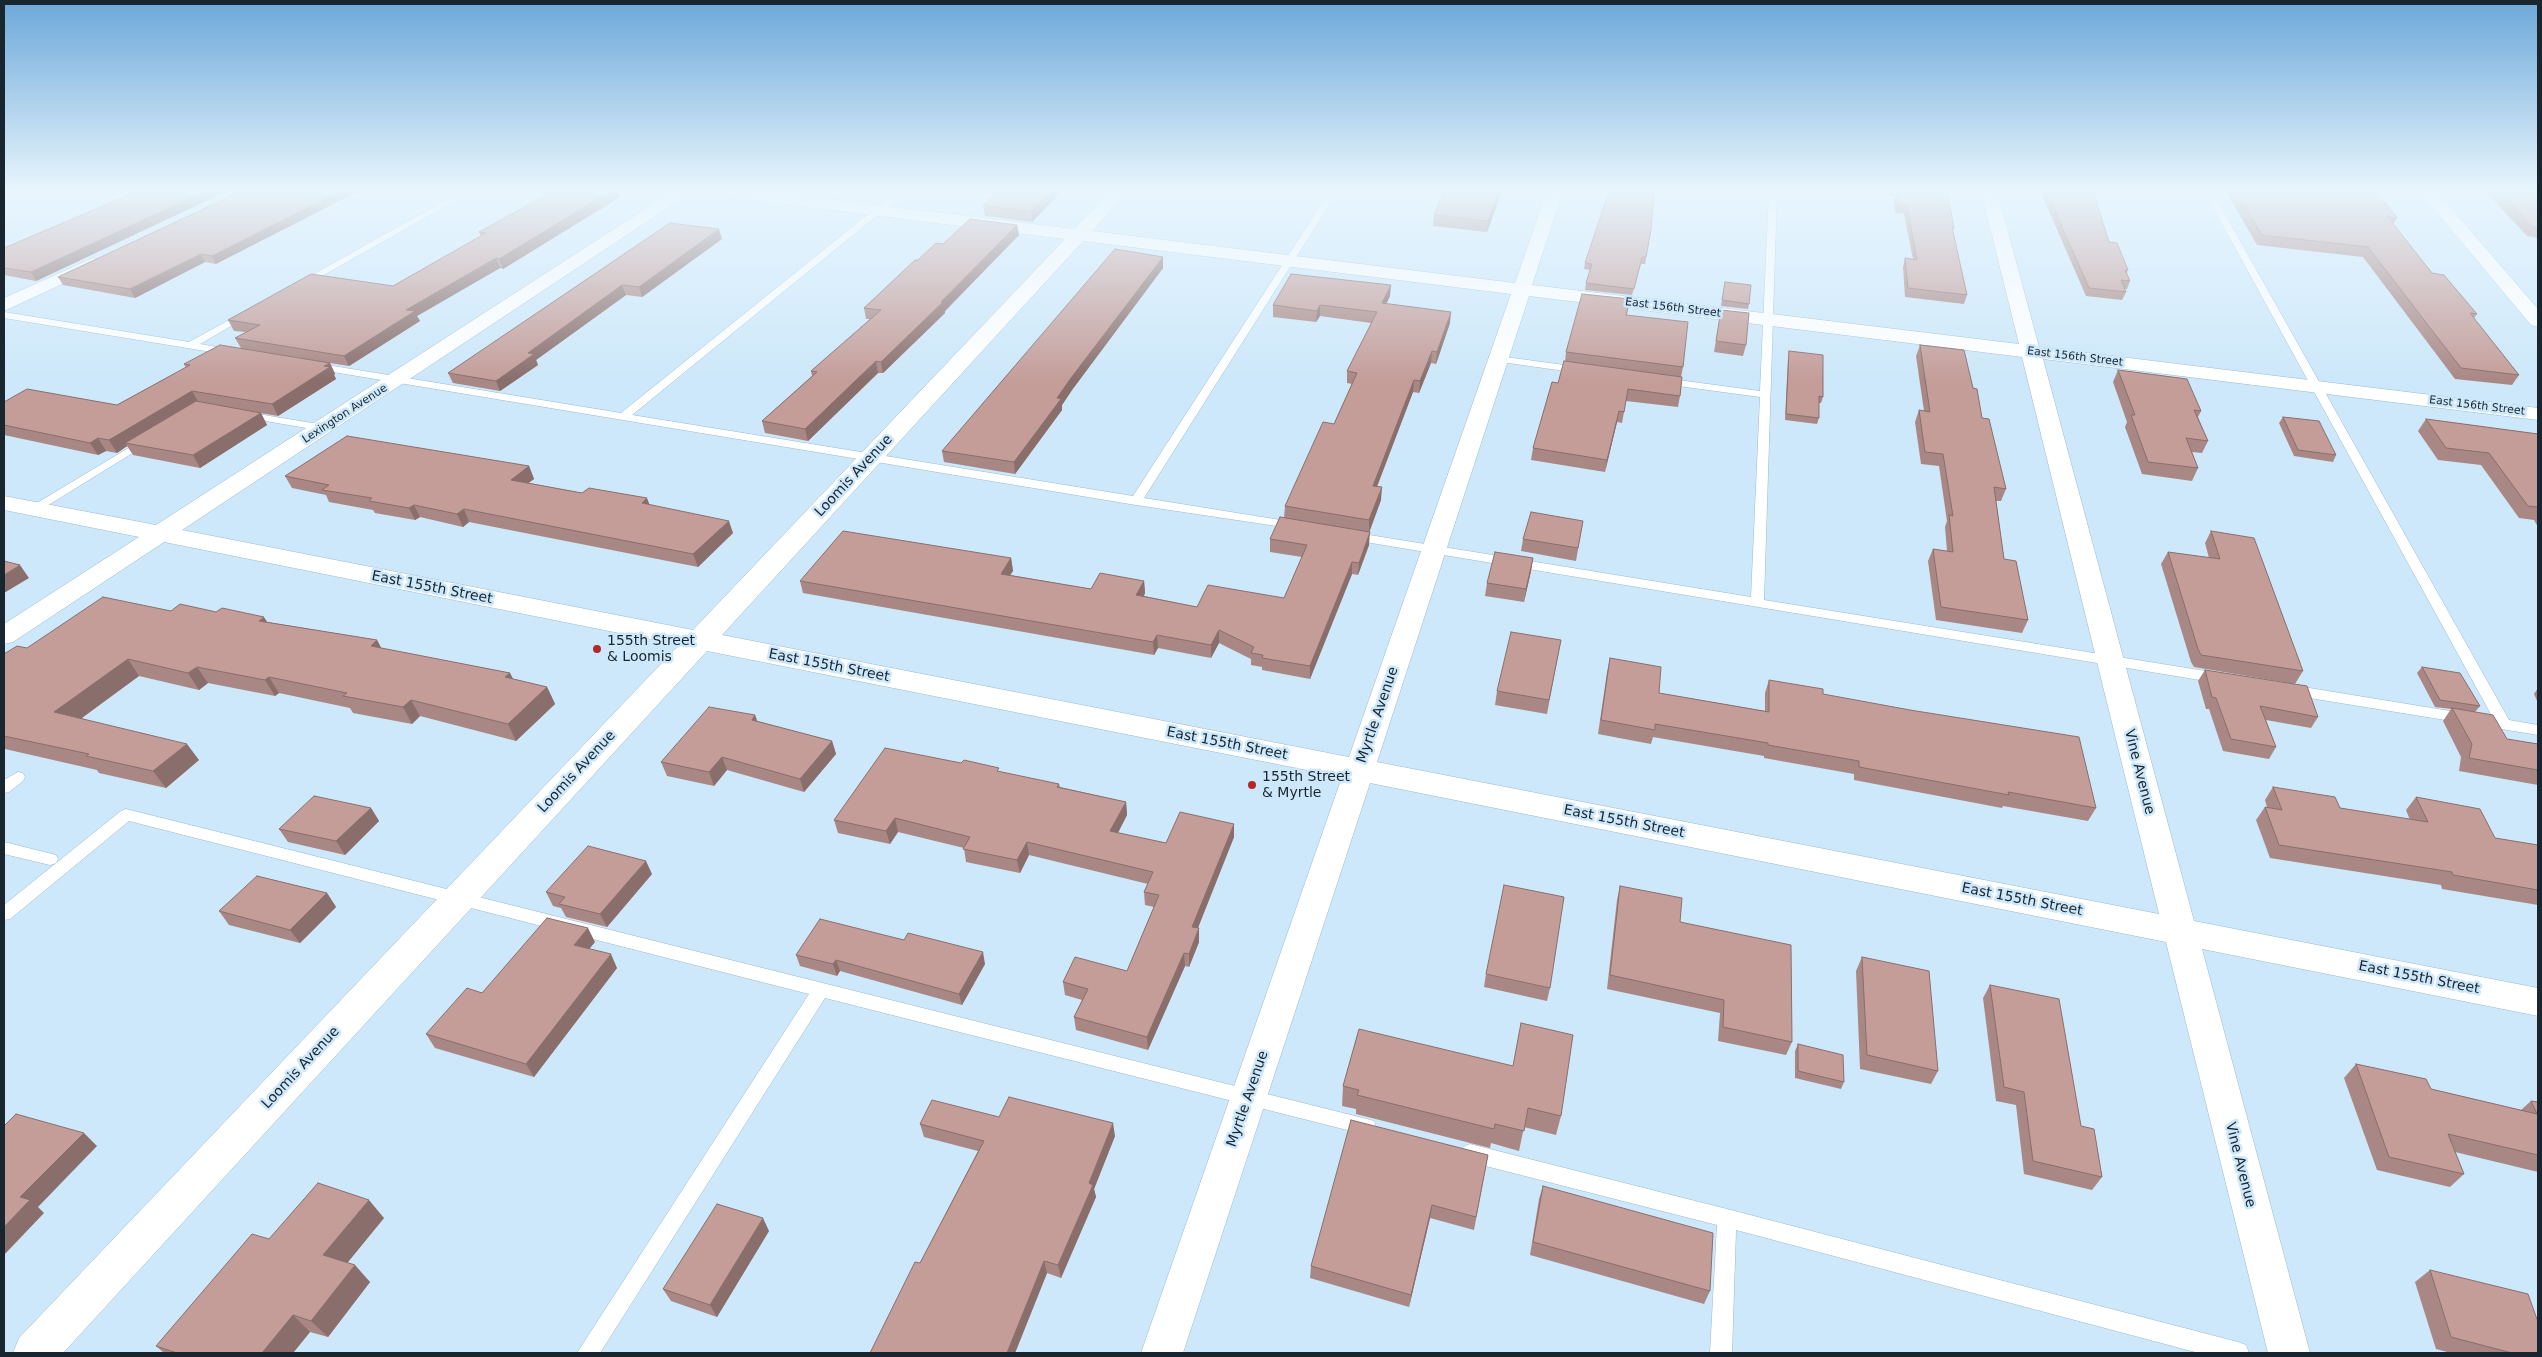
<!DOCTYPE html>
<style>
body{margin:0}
#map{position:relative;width:2542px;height:1357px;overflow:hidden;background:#cde8fa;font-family:"DejaVu Sans",sans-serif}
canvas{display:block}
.frame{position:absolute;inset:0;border:5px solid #1a262f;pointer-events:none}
</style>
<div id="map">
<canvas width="2542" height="1357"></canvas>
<div class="frame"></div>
</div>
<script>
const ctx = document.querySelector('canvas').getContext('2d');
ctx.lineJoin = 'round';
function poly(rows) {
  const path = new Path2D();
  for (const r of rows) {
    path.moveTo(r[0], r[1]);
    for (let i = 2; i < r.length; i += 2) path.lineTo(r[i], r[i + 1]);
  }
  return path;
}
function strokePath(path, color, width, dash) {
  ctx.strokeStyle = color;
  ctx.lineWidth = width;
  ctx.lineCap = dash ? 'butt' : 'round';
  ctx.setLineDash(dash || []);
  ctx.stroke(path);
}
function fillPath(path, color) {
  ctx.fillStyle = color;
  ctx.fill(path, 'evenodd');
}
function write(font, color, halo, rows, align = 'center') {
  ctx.font = font + ' "DejaVu Sans",sans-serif';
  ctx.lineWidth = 5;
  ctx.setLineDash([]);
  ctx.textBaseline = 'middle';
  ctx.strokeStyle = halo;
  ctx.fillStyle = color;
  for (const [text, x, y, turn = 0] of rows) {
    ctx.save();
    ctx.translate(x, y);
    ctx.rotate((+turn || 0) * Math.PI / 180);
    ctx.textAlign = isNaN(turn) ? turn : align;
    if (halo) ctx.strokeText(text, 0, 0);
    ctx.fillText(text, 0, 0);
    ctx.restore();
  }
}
const lane = poly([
 [22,191,34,191,4,204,4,199,22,191],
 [462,191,473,191,304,286,296,284,462,191],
 [897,191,907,191,632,415,1133,496,1330,191,1338,191,1144,498,1293,522,1297,523,1299,526,1297,529,1136,505,315,369,310,366,315,363,621,413,897,191],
 [1769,191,1777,191,1764,600,2218,673,2225,678,2223,681,2218,683,1347,539,1345,536,1347,533,1351,532,1751,597,1760,397,1663,384,1658,381,1663,378,1760,391,1769,191],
 [2204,191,2212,191,2509,720,2538,725,2538,735,2291,695,2284,690,2291,685,2493,718,2204,191],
 [4,312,189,342,242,313,250,315,200,344,234,350,234,354,230,355,4,318,4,312],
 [1498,356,1579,367,1584,370,1579,373,1494,361,1493,359,1498,356],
 [246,412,324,425,329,428,324,431,242,417,242,413,246,412],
 [145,438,151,441,149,443,37,512,33,513,27,509,145,438],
 [18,772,23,773,25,777,23,781,9,792,4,793,4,780,18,772],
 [126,809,1367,1119,1374,1121,1376,1127,1374,1133,1367,1135,825,998,600,1353,577,1353,809,994,129,821,10,919,4,920,4,905,121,811,126,809],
 [4,842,56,855,58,859,56,863,50,865,4,854,4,842],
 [1470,1144,1727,1209,2238,1342,2246,1345,2249,1353,2199,1353,1736,1230,1732,1353,1710,1353,1717,1225,1470,1162,1463,1159,1460,1153,1463,1147,1470,1144]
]);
const street = poly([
 [673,191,693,191,182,530,693,630,1065,239,719,196,711,191,762,191,1074,229,1111,191,1128,191,1092,231,1515,283,1547,191,1563,191,1532,285,2019,344,1981,191,1997,191,2039,347,2538,408,2538,420,2043,359,2194,921,2538,988,2538,1016,2202,949,2310,1353,2268,1353,2166,942,1370,783,1183,1353,1141,1353,1342,777,707,651,63,1353,13,1353,19,1338,679,645,164,542,13,642,4,644,4,624,139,537,4,510,4,496,156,525,673,191],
 [1083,241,1511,294,1349,757,722,635,1083,241],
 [1529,296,2022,357,2159,914,1377,762,1529,296],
 [2419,191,2436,191,2538,309,2538,327,2531,325,2419,191],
 [93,258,99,259,102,263,99,267,4,311,4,298,93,258]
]);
strokePath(lane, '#99b9d0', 1);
strokePath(street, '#99b9d0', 1);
fillPath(lane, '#fff');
fillPath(street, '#fff');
fillPath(poly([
 [135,191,227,191,36,281,4,275,4,248,135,193],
 [242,191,216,264,205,262,135,298,63,285,58,277],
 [999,191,1062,191,1032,222,985,216,983,206],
 [1502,191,1487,232,1433,226,1434,215],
 [1889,191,1947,191,1954,228,1953,232,1967,295,1964,304,1905,297,1903,267,1905,258,1913,259,1904,214,1895,213,1893,196,1889,196],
 [2041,191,2093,191,2109,242,2128,270,2127,273,2130,281,2127,289,2124,289,2126,292,2122,300,2086,296,2041,193],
 [2226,191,2376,191,2397,218,2393,225,2432,273,2477,314,2474,318,2519,375,2512,385,2455,379,2363,257,2257,245],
 [2485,191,2538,191,2538,241,2535,237,2527,236],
 [620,197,503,269,500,268,417,316,420,321,349,366,330,363,335,374,334,375,336,379,278,416,260,413,261,413,267,425,200,468,133,455,127,446,117,453,106,451,98,455,4,435,4,402,117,405,186,368,184,364,241,348,235,338,246,332,234,331,228,320,393,286,481,236,479,232],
 [670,223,722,239,642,297,626,295,536,360,538,365,500,391,453,383,448,373],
 [1017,225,1019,235,945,311,945,313,883,373,878,373,808,441,765,433,762,421,812,376,811,371,870,319,866,319,864,308,918,260,943,244],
 [1651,230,1645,264,1641,264,1632,295,1585,290,1586,283,1590,270,1584,269,1585,263],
 [1163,257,1163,268,1072,390,1062,405,1062,410,1015,474,944,462,942,451],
 [1725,282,1749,304,1748,309,1721,306],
 [1390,296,1386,304,1450,323,1436,364,1431,363,1419,393,1413,392,1377,487,1381,500,1369,532,1369,545,1358,575,1352,574,1310,679,1262,670,1262,667,1251,665,1251,659,1219,643,1211,658,1158,648,1154,655,803,593,800,581,1011,558,1013,571,1010,575,1091,589,1144,581,1145,593,1144,596,1197,607,1284,598,1302,557,1270,552,1270,539,1284,518,1285,506,1334,424,1352,384,1347,383,1347,371,1371,323,1320,316,1316,322,1273,317,1273,305],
 [1630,299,1627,315,1683,367,1681,377,1680,396,1678,407,1626,401,1622,423,1617,422,1605,472,1531,460,1533,448,1558,383,1565,362,1566,352],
 [1721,310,1746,345,1743,356,1714,352],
 [1920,345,1973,388,1982,418,2006,489,2001,501,1996,501,2004,559,2028,620,2022,633,1936,620,1928,561,1933,549,1947,551,1945,527,1947,521,1939,466,1921,464,1915,422,1919,410,1924,411,1916,356],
 [1789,351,1823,397,1821,403,1819,403,1819,418,1817,424,1785,420,1788,357],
 [2118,370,2201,411,2198,417,2208,441,2202,453,2192,452,2198,468,2192,481,2142,474,2125,427,2127,422,2113,382],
 [2283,417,2336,455,2333,462,2294,456,2279,423],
 [2426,419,2538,434,2538,527,2534,520,2519,518,2481,465,2438,460,2418,431],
 [529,466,534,479,528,483,582,493,649,504,733,533,698,567,469,522,463,527,420,517,415,520,375,513,373,510,329,502,326,495,292,488,285,476],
 [1583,521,1576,561,1521,551,1523,539],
 [2211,531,2303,671,2295,684,2194,667,2191,662,2161,564,2168,552,2209,558,2205,543],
 [1533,558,1531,571,1524,602,1485,596,1487,583],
 [171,611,267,622,377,640,381,648,510,673,513,679,547,687,555,704,516,741,420,716,412,724,353,713,350,708,279,693,275,696,208,683,199,690,139,676,81,718,199,760,166,788,99,773,97,770,5,749,4,750,4,654],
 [1561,640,1547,714,1495,705,1497,691],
 [1610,658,1659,693,1765,711,1765,693,1769,680,1823,694,2096,808,2088,821,2003,806,2002,808,1854,780,1854,774,1764,758,1764,756,1653,737,1651,744,1598,734,1607,672],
 [2422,667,2480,706,2475,712,2507,739,2538,744,2538,785,2459,771,2461,757,2443,721,2451,709,2435,707,2417,673],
 [2205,670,2318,717,2311,728,2266,720,2276,747,2269,759,2223,751,2209,709,2206,709,2198,681],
 [2538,688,2538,703,2534,694],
 [755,715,757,721,832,741,836,754,804,792,727,770,714,786,667,776,661,762],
 [1000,772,1059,784,1060,787,1126,802,1127,815,1118,833,1166,843,1234,837,1198,928,1199,928,1199,942,1189,967,1185,966,1148,1050,1076,1030,1074,1017,1082,1000,1065,995,1063,982,1127,971,1154,907,1145,905,1144,892,1148,884,1029,855,1020,873,966,862,964,848,898,832,890,844,838,833,834,820],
 [2273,787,2340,808,2410,820,2406,810,2416,797,2495,838,2538,845,2538,905,2442,889,2441,885,2270,858,2256,820,2265,807,2267,807,2265,800],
 [371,808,379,821,345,855,288,842,279,829],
 [652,874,607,927,566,917,561,908,553,906,546,892],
 [1620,886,1792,1042,1786,1055,1718,1041,1720,1013,1607,989,1617,900],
 [327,893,336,907,300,943,229,925,219,911],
 [595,942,589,949,617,968,534,1077,435,1048,426,1034,482,993],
 [796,955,985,964,962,1005,840,971,837,976,800,966],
 [1862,957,1938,1071,1931,1084,1860,1069,1856,971],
 [1486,974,1550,988,1547,1001,1484,987],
 [1990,985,2081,1126,2102,1177,2092,1190,2024,1174,2016,1105,1996,1101,1983,998],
 [1359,1029,1561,1116,1556,1135,1524,1127,1519,1151,1491,1143,1490,1148,1356,1114,1356,1109,1342,1106,1343,1086],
 [1798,1044,1844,1082,1841,1089,1795,1078,1795,1051],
 [2356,1064,2431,1089,2521,1110,2531,1101,2538,1102,2538,1172,2455,1152,2464,1174,2450,1187,2377,1170,2344,1078],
 [999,1117,1115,1136,1094,1189,1096,1197,1061,1278,1047,1273,1015,1353,870,1353,920,1263,978,1151,924,1137,920,1124],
 [1488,1155,1474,1230,1430,1218,1409,1307,1310,1278,1311,1266],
 [1543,1186,1710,1291,1704,1304,1530,1255,1539,1199],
 [384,1218,347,1263,370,1282,328,1337,310,1332,293,1353,164,1353,156,1346,269,1239],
 [769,1231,717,1317,671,1301,663,1289],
 [2430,1270,2538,1353,2451,1353,2436,1349,2415,1282]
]), '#a98784');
fillPath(poly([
 [206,191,227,191,36,281,31,272],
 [340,191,359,191,216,264,212,256],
 [611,191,618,191,620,197,503,269,499,259],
 [1051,191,1062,191,1032,222,1031,211],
 [1499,191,1502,191,1487,232,1488,221],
 [1017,225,1019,235,945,311,945,313,883,373,881,362],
 [719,229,722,239,642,297,639,287],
 [201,254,205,262,135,298,130,289],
 [1163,257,1163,268,1072,390,1062,405,1062,410,1015,474,1014,462,1071,378],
 [496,258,500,268,417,316,420,321,349,366,344,356,406,310],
 [622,285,626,295,536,360,538,365,500,391,496,381,528,353],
 [1391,285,1390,296,1381,315,1382,303],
 [1320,305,1320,316,1316,322,1317,311],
 [1451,312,1450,323,1436,364,1437,352],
 [1432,351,1431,363,1419,393,1420,381],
 [876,361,878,373,808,441,805,429],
 [330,363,335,374,334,375,336,379,278,416,272,404],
 [1414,380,1413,392,1372,499,1373,486],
 [192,391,199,403,125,443,127,446,117,453,109,440],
 [1619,411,1617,422,1605,472,1607,460],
 [261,413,267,425,200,468,193,455],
 [98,438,106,451,98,455,90,443],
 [529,466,534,479,516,492,511,480],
 [1382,487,1381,500,1369,533,1369,520],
 [647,498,652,511,642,503],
 [414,505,420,517,415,520,409,508],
 [464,509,469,522,463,527,457,514],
 [729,521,733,533,698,567,693,554],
 [1370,532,1369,545,1358,575,1359,563],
 [1011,558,1013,571,1003,586,1001,574],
 [1533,558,1531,571,1524,602,1526,589],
 [1352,562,1352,574,1310,679,1310,666],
 [20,565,29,578,4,593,4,575],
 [1144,581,1145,593,1137,608,1136,595],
 [264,617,274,633,259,621],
 [1219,630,1219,643,1211,658,1211,645],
 [1157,635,1158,648,1154,655,1153,642],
 [377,640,386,657,371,646],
 [128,659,139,676,67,729,54,712],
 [197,667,208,683,199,690,188,673],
 [510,673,518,689,505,677],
 [269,677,279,693,275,696,265,680],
 [547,687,555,704,516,741,508,724],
 [411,700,420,716,412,724,403,707],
 [755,715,760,729,752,720],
 [832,741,836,754,804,792,800,779],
 [187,744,199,760,166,788,153,771],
 [722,757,727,770,714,786,709,772],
 [1126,802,1127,815,1112,844,1110,831],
 [371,808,379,821,345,855,336,841],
 [895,818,898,832,890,844,886,831],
 [1234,824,1234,837,1193,940,1192,927],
 [1027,842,1029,855,1020,873,1017,860],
 [646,861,652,874,607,927,600,914],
 [327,893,336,907,300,943,290,930],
 [588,928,595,942,581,959,574,945],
 [1199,928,1199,942,1189,967,1189,954],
 [983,952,985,964,962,1005,959,994],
 [1184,953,1185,966,1148,1050,1147,1037],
 [611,954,617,968,534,1077,526,1064],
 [836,960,840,971,837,976,833,964],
 [1113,1123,1115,1136,1094,1189,1096,1197,1061,1278,1058,1265,1089,1183],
 [84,1133,97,1146,38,1207,44,1213,4,1255,4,1227,20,1197],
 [369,1200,384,1218,339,1273,323,1255],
 [1432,1205,1430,1218,1409,1307,1411,1295],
 [763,1218,769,1231,717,1317,710,1305],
 [1044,1261,1047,1273,1015,1353,1007,1353],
 [355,1265,370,1282,328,1337,311,1321],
 [293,1315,310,1332,293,1353,262,1353]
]), '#896e6b');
const building = poly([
 [138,191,206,191,31,272,4,268,4,248,138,191],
 [242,191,340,191,212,256,201,254,130,289,58,277,242,191],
 [553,191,611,191,499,259,496,258,406,310,415,311,344,356,235,338,260,325,228,320,311,274,393,286,486,233,479,232,553,191],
 [999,191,1051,191,1031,211,983,206,999,191],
 [1444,191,1499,191,1488,221,1434,215,1444,191],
 [1608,191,1654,191,1651,230,1646,257,1642,257,1634,289,1586,283,1592,264,1585,263,1607,197,1608,191],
 [1896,191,1947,191,1954,228,1952,227,1967,295,1908,288,1905,258,1917,260,1907,206,1897,205,1896,191],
 [2046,191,2093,191,2109,242,2117,243,2128,270,2125,270,2130,281,2121,280,2126,292,2089,288,2046,191],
 [2236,191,2376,191,2397,218,2387,216,2432,273,2444,275,2477,314,2470,313,2519,375,2461,368,2368,247,2262,235,2236,191],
 [2499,191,2538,191,2538,228,2532,227,2499,191],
 [970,219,1017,225,941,302,943,302,881,362,876,361,805,429,762,421,817,372,811,371,881,310,864,308,915,260,918,260,936,243,943,244,970,219],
 [670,223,719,229,639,287,622,285,528,353,534,354,496,381,448,373,670,223],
 [1115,249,1163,257,1071,378,1057,398,1061,399,1014,462,942,451,1115,249],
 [1291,274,1391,285,1382,303,1451,312,1437,352,1432,351,1420,381,1414,380,1373,486,1382,487,1369,520,1285,506,1323,422,1334,424,1357,373,1347,371,1377,312,1320,305,1317,311,1273,305,1291,274],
 [1725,282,1751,285,1749,304,1722,300,1725,282],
 [1582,294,1630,299,1626,315,1688,322,1683,367,1566,352,1582,294],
 [1721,310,1749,313,1746,345,1716,341,1721,310],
 [220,345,330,363,324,366,330,367,272,404,192,391,109,440,98,438,90,443,4,425,4,402,27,389,117,405,190,365,184,364,220,345],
 [1920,345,1964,350,1973,388,1977,389,1982,418,1989,419,2006,489,1994,487,2004,559,2016,561,2028,620,1941,607,1933,549,1953,552,1949,515,1953,516,1943,454,1925,452,1919,410,1930,412,1920,345],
 [1789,351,1823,355,1823,397,1819,396,1819,418,1786,414,1789,351],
 [1564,361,1682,377,1680,396,1628,389,1624,412,1619,411,1607,460,1533,448,1552,382,1558,383,1564,361],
 [2118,370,2187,379,2201,411,2194,410,2208,441,2186,438,2198,468,2148,462,2131,415,2135,415,2118,370],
 [196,401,261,413,193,455,125,443,196,401],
 [2283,417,2319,421,2336,455,2298,450,2283,417],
 [2426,419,2538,434,2538,507,2528,506,2489,453,2446,448,2426,419],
 [347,436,529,466,511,480,582,493,589,488,647,498,642,503,729,521,693,554,464,509,457,514,414,505,409,508,369,501,372,498,322,490,329,485,285,476,347,436],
 [1531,512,1583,521,1578,548,1523,539,1531,512],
 [1280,517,1370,532,1359,563,1352,562,1310,666,1262,658,1263,655,1251,653,1254,647,1219,630,1211,645,1157,635,1153,642,800,581,843,531,1011,558,1001,574,1091,589,1100,573,1144,581,1136,595,1197,607,1208,585,1284,598,1307,545,1270,539,1280,517],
 [2211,531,2254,538,2303,671,2201,655,2198,649,2168,552,2220,559,2211,531],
 [1495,552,1533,558,1526,589,1487,583,1495,552],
 [4,561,20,565,4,575,4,561],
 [103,597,171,611,180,604,216,612,222,608,264,617,259,621,377,640,371,646,510,673,505,677,547,687,508,724,411,700,403,707,343,696,347,693,269,677,265,680,197,667,188,673,128,659,54,712,187,744,153,771,86,756,89,754,4,736,4,654,17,646,27,648,103,597],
 [1511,632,1561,640,1549,700,1497,691,1511,632],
 [1610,658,1661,667,1659,693,1769,712,1769,680,1823,689,1823,694,1910,710,2079,737,2096,808,2008,792,2009,795,1859,767,1859,761,1768,745,1768,743,1655,724,1655,730,1601,720,1610,658],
 [2422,667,2460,673,2480,706,2440,700,2422,667],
 [2205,670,2307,686,2318,717,2260,706,2276,747,2231,739,2216,698,2212,697,2205,670],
 [709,707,755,715,752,720,832,741,800,779,722,757,709,772,661,762,709,707],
 [2452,708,2493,715,2507,739,2538,744,2538,770,2469,758,2472,744,2452,708],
 [885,748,961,763,964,760,999,768,997,771,1059,784,1057,787,1126,802,1110,831,1166,843,1180,812,1234,824,1192,927,1199,928,1189,954,1184,953,1147,1037,1074,1017,1088,989,1063,982,1075,957,1127,971,1159,895,1144,892,1153,872,1027,842,1017,860,963,849,970,837,895,818,886,831,834,820,885,748],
 [2273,787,2335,797,2340,808,2428,822,2416,797,2480,809,2495,838,2538,845,2538,890,2453,875,2452,872,2279,845,2265,807,2282,810,2273,787],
 [314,796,371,808,336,841,279,829,314,796],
 [588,846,646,861,600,914,559,904,565,897,546,892,588,846],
 [257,876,327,893,290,930,219,911,257,876],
 [1504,885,1564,897,1550,988,1486,974,1504,885],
 [1620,886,1682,898,1680,922,1791,945,1792,1042,1723,1027,1724,1000,1610,975,1620,886],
 [547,918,588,928,574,945,611,954,526,1064,426,1034,467,988,482,993,547,918],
 [820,919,904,940,908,933,983,952,959,994,836,960,833,964,796,955,820,919],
 [1862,957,1929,971,1938,1071,1867,1055,1862,957],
 [1990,985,2059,999,2081,1126,2094,1129,2102,1177,2033,1161,2024,1092,2004,1087,1990,985],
 [1521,1023,1573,1035,1561,1116,1528,1108,1524,1131,1495,1124,1494,1129,1357,1095,1359,1090,1343,1086,1359,1029,1513,1066,1521,1023],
 [1798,1044,1843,1055,1844,1082,1798,1071,1798,1044],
 [2356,1064,2426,1079,2431,1089,2537,1114,2531,1101,2538,1102,2538,1155,2448,1134,2464,1174,2389,1157,2356,1064],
 [1009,1097,1113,1123,1089,1183,1093,1185,1058,1265,1044,1261,1007,1353,870,1353,915,1262,920,1263,984,1141,920,1124,932,1100,999,1117,1009,1097],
 [16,1114,84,1133,20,1197,30,1200,4,1227,4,1126,16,1114],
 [1351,1120,1488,1155,1476,1217,1432,1205,1411,1295,1311,1266,1351,1120],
 [318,1183,369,1200,323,1255,355,1265,311,1321,293,1315,262,1353,177,1353,156,1346,252,1234,269,1239,318,1183],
 [1543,1186,1713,1233,1710,1291,1533,1242,1543,1186],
 [717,1204,763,1218,710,1305,663,1289,717,1204],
 [2430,1270,2528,1294,2538,1322,2538,1353,2512,1353,2451,1337,2430,1270]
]);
fillPath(building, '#c49d99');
strokePath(building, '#896e6b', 1);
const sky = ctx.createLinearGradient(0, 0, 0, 381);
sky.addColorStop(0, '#6ca8d9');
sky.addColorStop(0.5, '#e8f5fd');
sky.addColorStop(1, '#e8f5fd00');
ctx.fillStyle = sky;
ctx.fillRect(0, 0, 2542, 381);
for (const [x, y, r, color] of [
 [597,649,5,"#b52529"],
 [1252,785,5,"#b52529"]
]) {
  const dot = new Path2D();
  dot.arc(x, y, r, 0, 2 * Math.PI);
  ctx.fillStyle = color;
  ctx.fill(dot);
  strokePath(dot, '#cde8fa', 2);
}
write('11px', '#1a262f', '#cde8fa', [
 ["East 156th Street",1673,308,7],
 ["East 156th Street",2075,357,7],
 ["East 156th Street",2477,406,7],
 ["Lexington Avenue",345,414,-33]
]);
write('14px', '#1a262f', '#cde8fa', [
 ["Loomis Avenue",854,476,-47],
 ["East 155th Street",432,588,11],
 ["East 155th Street",829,666,11],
 ["Myrtle Avenue",1378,715,-71],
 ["East 155th Street",1227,744,11],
 ["Loomis Avenue",577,772,-47],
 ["Vine Avenue",2139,772,76],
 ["East 155th Street",1624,822,11],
 ["East 155th Street",2022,900,11],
 ["East 155th Street",2419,978,11],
 ["Loomis Avenue",301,1068,-47],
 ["Myrtle Avenue",1248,1099,-71],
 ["Vine Avenue",2240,1165,76]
]);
write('14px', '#1a262f', '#cde8fa', [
 ["155th Street",607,641],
 ["& Loomis",607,657],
 ["155th Street",1262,777],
 ["& Myrtle",1262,793]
], 'left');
</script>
